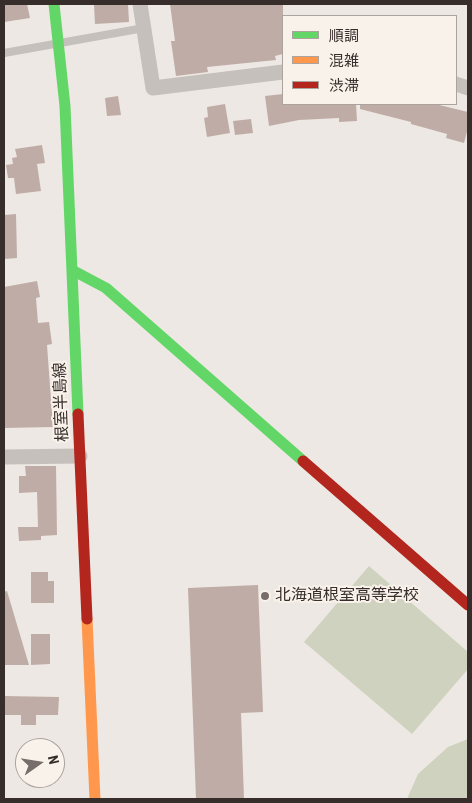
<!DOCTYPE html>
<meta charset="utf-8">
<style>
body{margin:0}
#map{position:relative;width:472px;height:803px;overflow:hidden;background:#ede8e3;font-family:"Roboto Condensed","Noto Sans JP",sans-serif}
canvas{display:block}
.frame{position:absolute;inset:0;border:5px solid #372d2a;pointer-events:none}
.legend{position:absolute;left:282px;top:15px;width:175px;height:90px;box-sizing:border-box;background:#f9f2eb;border:1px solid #aba39e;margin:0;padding:6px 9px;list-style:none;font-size:15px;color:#372d2a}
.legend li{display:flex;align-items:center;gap:10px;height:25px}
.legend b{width:25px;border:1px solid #aba39e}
.north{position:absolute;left:15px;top:738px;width:50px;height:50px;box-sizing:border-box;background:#f9f2eb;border:1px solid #aba39e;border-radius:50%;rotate:77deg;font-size:14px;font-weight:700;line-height:20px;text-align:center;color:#372d2a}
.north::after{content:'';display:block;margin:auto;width:18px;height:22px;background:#776e6b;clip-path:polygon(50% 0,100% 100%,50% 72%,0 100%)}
</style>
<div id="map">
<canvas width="472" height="803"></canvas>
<div class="frame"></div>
<ul class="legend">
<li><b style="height:6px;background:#63d668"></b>順調</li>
<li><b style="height:6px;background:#ff974d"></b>混雑</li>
<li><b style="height:6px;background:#b3261e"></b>渋滞</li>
</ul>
<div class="north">N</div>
</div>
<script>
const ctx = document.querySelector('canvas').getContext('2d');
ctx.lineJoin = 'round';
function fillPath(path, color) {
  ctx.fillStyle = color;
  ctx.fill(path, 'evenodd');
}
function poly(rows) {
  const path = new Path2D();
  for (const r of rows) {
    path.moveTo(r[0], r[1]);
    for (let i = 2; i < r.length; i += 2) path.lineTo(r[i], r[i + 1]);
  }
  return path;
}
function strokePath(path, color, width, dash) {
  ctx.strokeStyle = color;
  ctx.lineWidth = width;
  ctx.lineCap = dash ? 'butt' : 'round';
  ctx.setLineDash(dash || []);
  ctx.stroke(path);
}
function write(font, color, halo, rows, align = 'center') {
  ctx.font = font + ' "Roboto Condensed","Noto Sans JP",sans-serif';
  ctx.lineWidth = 4;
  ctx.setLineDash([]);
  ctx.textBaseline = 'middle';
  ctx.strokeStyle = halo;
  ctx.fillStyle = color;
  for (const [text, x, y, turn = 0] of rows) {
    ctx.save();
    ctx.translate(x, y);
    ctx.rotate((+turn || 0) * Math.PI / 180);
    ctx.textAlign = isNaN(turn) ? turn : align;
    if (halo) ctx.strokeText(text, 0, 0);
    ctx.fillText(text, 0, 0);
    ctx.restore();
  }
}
fillPath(poly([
 [369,566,468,652,468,669,412,734,304,642],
 [468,739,468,799,407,799,418,774,448,747]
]), '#cfd2be');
fillPath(poly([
 [4,4,27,4,30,18,4,22],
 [128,4,129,22,95,24,94,5],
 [170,4,283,4,283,54,275,56,276,60,207,67,208,72,176,76,171,41,175,41],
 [283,94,283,104,356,104,357,121,339,122,339,118,299,120,269,126,265,96],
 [118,96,121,115,107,116,105,98],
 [225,104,230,133,207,137,204,118,208,117,207,107],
 [360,104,435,104,468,112,468,128,464,143,446,138,447,134,411,124,411,122,360,109],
 [251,119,253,133,235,135,233,121],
 [42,145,45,163,37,164,41,191,16,194,14,178,8,178,6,165,13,164,12,158,17,157,15,149],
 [16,214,17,258,4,259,4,215],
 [37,281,40,297,36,298,38,323,49,322,52,344,47,345,53,427,4,428,4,287],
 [25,466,56,466,57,535,41,536,41,540,19,541,18,527,38,527,37,492,19,493,19,476,26,476],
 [31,572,48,572,48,581,54,581,54,603,31,603],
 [258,585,263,712,241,713,244,799,196,799,188,588],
 [7,591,29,665,4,665,4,592],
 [31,634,50,634,50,664,31,665],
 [4,696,59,697,58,715,36,715,36,725,21,725,21,715,4,715]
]), '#c0aca6');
strokePath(poly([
 [4,53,144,28]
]), '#c6c0bc', 8);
strokePath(poly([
 [140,4,153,88,283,72],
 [456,84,468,88],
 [4,457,80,456]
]), '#c6c0bc', 15);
strokePath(poly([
 [54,4,65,106,78,414],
 [72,270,106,288,303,461]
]), '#63d668', 11);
strokePath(poly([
 [87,619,95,799]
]), '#ff974d', 11);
strokePath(poly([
 [78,414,87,619],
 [303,461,468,605]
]), '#b3261e', 11);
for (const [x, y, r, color] of [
 [265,596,5,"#776e6b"]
]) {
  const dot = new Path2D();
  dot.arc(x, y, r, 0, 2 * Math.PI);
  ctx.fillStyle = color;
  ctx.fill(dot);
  strokePath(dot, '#f9f2eb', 2);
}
write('16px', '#372d2a', '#f9f2eb', [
 ["根室半島線",62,402,-92]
]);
write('16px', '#372d2a', '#f9f2eb', [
 ["北海道根室高等学校",275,596]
], 'left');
</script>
